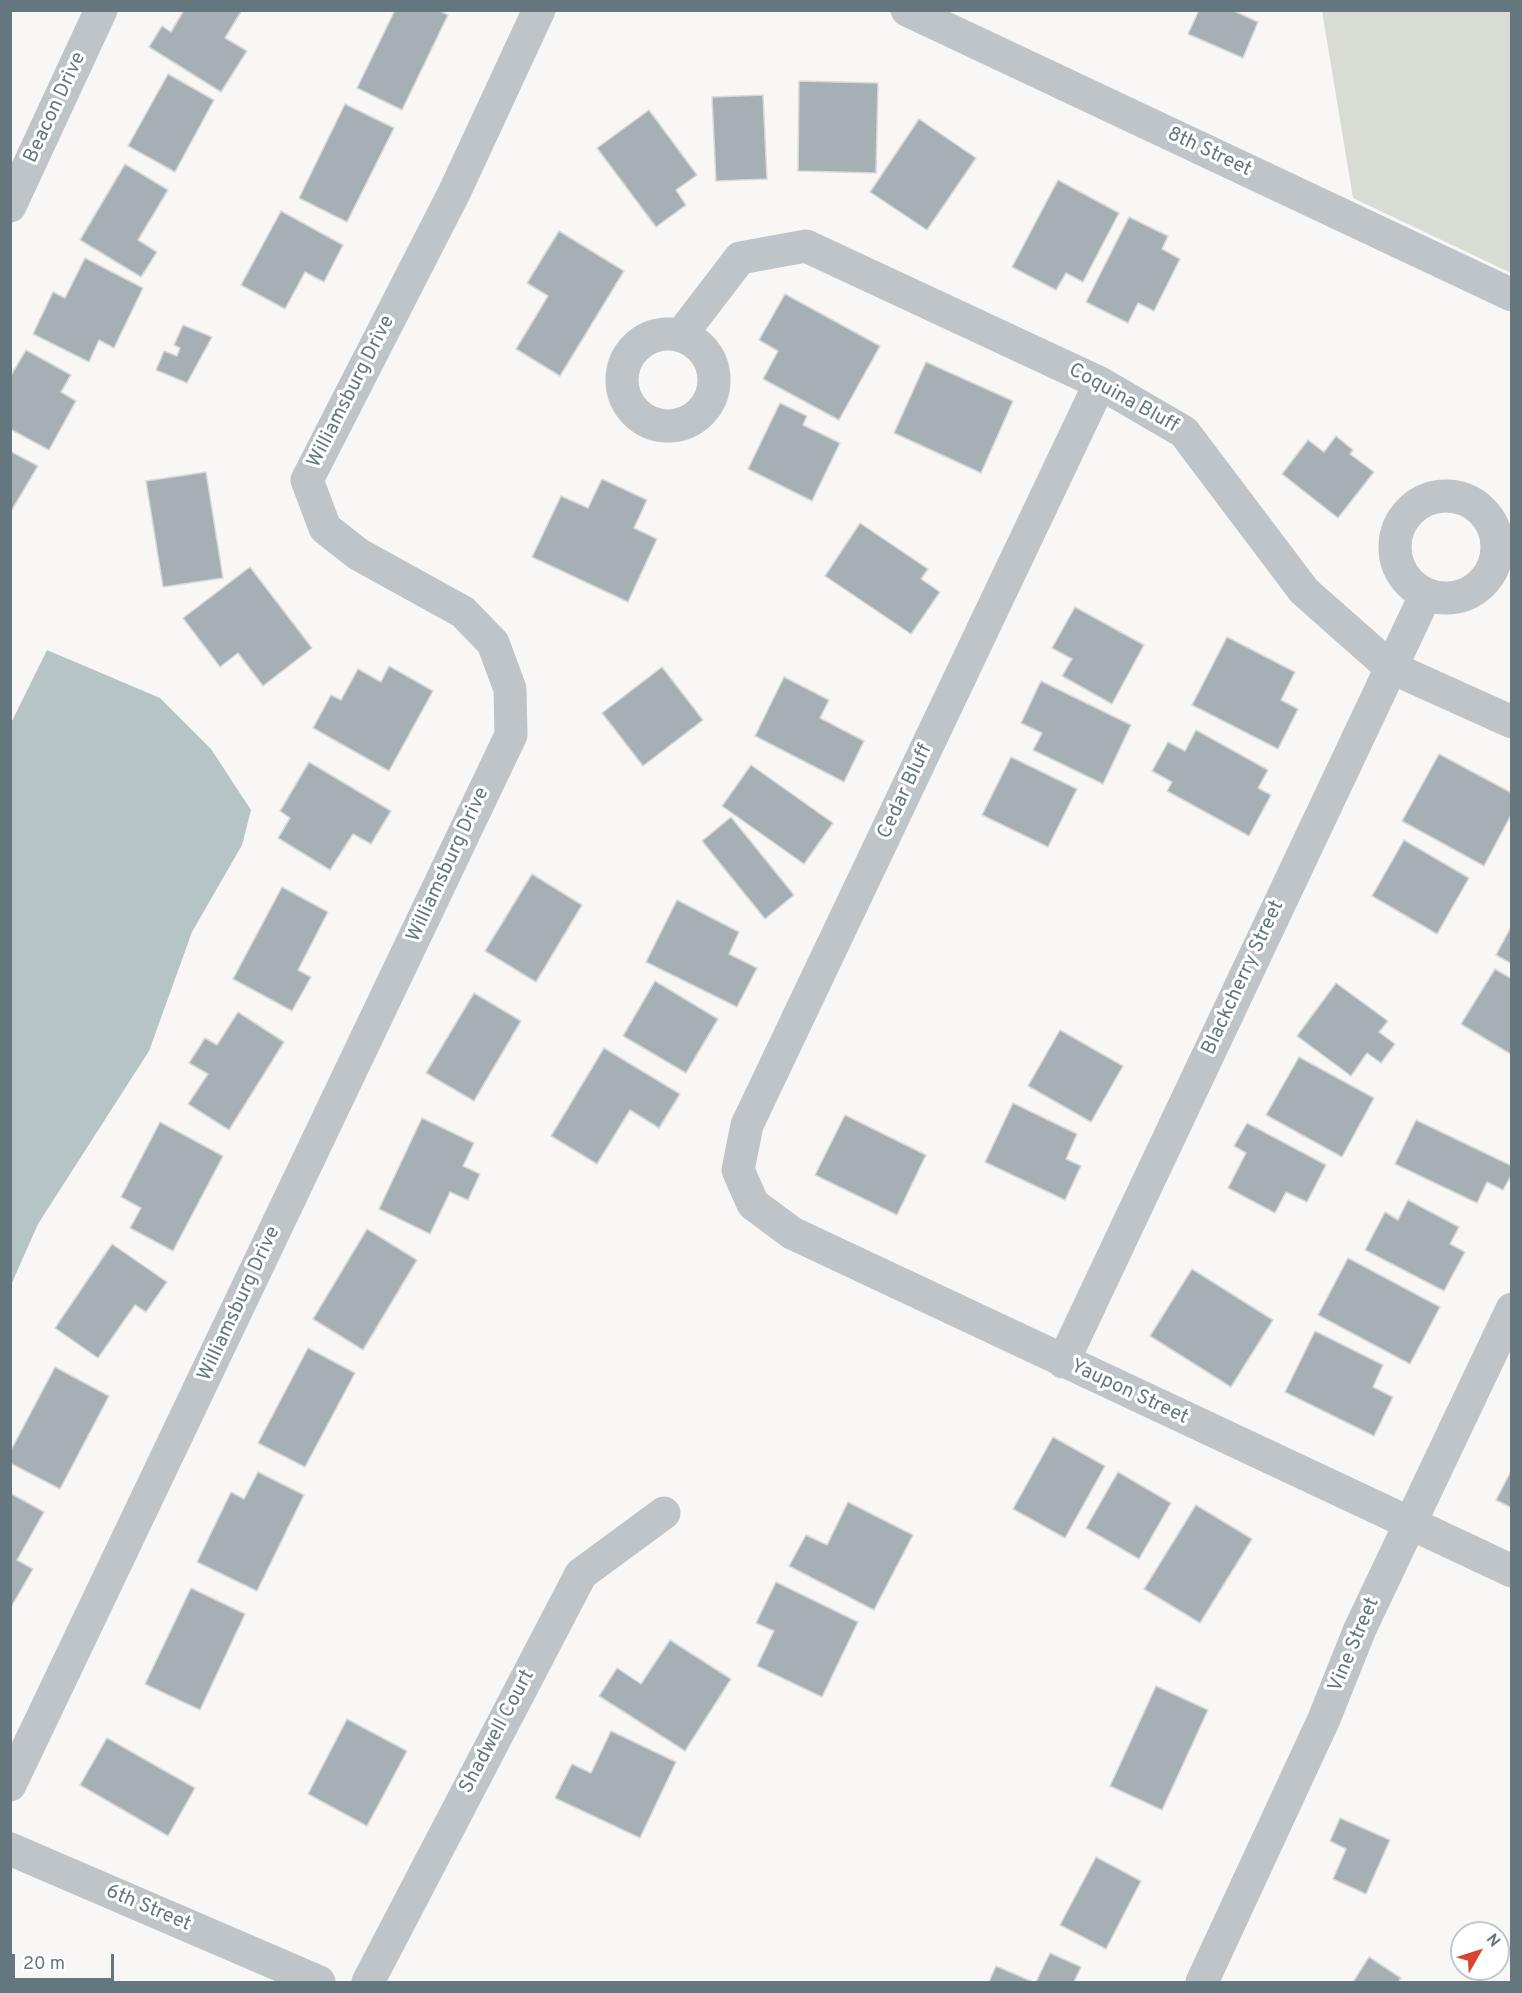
<!DOCTYPE html>
<style>
body{margin:0}
#map{position:relative;width:1522px;height:1993px;overflow:hidden;background:#f8f7f5;font-family:Overpass,sans-serif}
canvas{display:block}
.frame{position:absolute;inset:0;border:12px solid #64777f;pointer-events:none}
.north{position:absolute;left:1450px;top:1921px;width:60px;height:60px;box-sizing:border-box;background:#fff;border:2px solid #c1c9cc;border-radius:50%;rotate:51deg;font-size:16px;font-weight:700;line-height:24px;text-align:center;color:#64777f}
.north::after{content:'';display:block;margin:auto;width:21px;height:27px;background:#db4432;clip-path:polygon(50% 0,100% 100%,50% 72%,0 100%)}
.scale{position:absolute;left:12px;top:1954px;width:102px;height:27px;box-sizing:border-box;border:3px solid #64777f;border-top:0;padding-left:8px;font-size:18px;line-height:21px;white-space:nowrap;color:#64777f;-webkit-text-stroke:4px #fff;paint-order:stroke}
</style>
<div id="map">
<canvas width="1522" height="1993"></canvas>
<div class="frame"></div>
<div class="north">N</div>
<div class="scale">20 m</div>
</div>
<script>
const ctx = document.querySelector('canvas').getContext('2d');
ctx.lineJoin = 'round';
function fillPath(path, color) {
  ctx.fillStyle = color;
  ctx.fill(path, 'evenodd');
}
function poly(rows) {
  const path = new Path2D();
  for (const r of rows) {
    if (r.length === 3) {
      path.moveTo(r[0] + r[2], r[1]);
      path.arc(r[0], r[1], r[2], 0, 2 * Math.PI);
      continue;
    }
    path.moveTo(r[0], r[1]);
    for (let i = 2; i < r.length; i += 2) path.lineTo(r[i], r[i + 1]);
  }
  return path;
}
function strokePath(path, color, width, dash) {
  ctx.strokeStyle = color;
  ctx.lineWidth = width;
  ctx.lineCap = dash ? 'butt' : 'round';
  ctx.setLineDash(dash || []);
  ctx.stroke(path);
}
function write(font, color, halo, rows, align = 'center') {
  ctx.font = font + ' Overpass,sans-serif';
  ctx.lineWidth = 6;
  ctx.setLineDash([]);
  ctx.textBaseline = 'middle';
  ctx.strokeStyle = halo;
  ctx.fillStyle = color;
  for (const [text, x, y, turn = 0] of rows) {
    ctx.save();
    ctx.translate(x, y);
    ctx.rotate((+turn || 0) * Math.PI / 180);
    ctx.textAlign = isNaN(turn) ? turn : align;
    if (halo) ctx.strokeText(text, 0, 0);
    ctx.fillText(text, 0, 0);
    ctx.restore();
  }
}
fillPath(poly([
 [1322,11,1511,11,1511,273,1353,198]
]), '#d8dcd4');
fillPath(poly([
 [47,650,160,698,211,749,251,810,242,845,192,932,149,1051,38,1224,11,1285,11,723]
]), '#b6c4c6');
const building = poly([
 [184,10,242,10,225,38,247,51,221,92,149,47,162,26,171,32,184,10],
 [395,10,438,10,448,15,402,110,357,88,395,10],
 [1199,10,1232,10,1258,22,1243,58,1188,34,1199,10],
 [168,74,214,100,175,172,128,146,168,74],
 [799,81,878,83,876,173,798,171,799,81],
 [763,95,767,179,716,181,712,97,763,95],
 [345,104,394,128,347,222,299,198,345,104],
 [649,110,697,175,676,190,686,205,656,227,597,148,649,110],
 [919,119,976,158,927,230,870,192,919,119],
 [125,164,168,190,138,240,157,252,141,277,80,240,125,164],
 [1058,180,1119,213,1083,282,1066,273,1056,290,1012,267,1058,180],
 [281,211,343,245,324,282,305,272,285,309,241,285,281,211],
 [1129,217,1168,236,1162,249,1180,259,1154,311,1138,303,1128,323,1086,302,1129,217],
 [559,231,624,271,560,376,516,349,548,296,527,283,559,231],
 [85,258,143,288,114,348,99,340,89,362,33,334,53,292,65,298,85,258],
 [785,294,880,346,839,420,763,379,778,351,759,340,785,294],
 [183,325,212,337,187,383,156,370,164,351,177,356,180,348,174,345,183,325],
 [26,350,71,375,61,392,76,401,49,450,10,429,10,377,26,350],
 [926,362,1013,401,981,473,894,433,926,362],
 [780,403,807,416,803,425,840,443,812,501,748,469,780,403],
 [1336,436,1353,450,1350,454,1374,472,1338,518,1282,474,1308,440,1324,452,1336,436],
 [10,451,38,466,10,513,10,451],
 [206,472,223,578,163,587,146,481,206,472],
 [602,479,647,500,634,528,657,539,628,602,532,557,561,496,588,508,602,479],
 [860,523,928,569,921,579,940,592,911,634,825,576,860,523],
 [250,567,312,648,263,686,238,653,220,667,183,618,250,567],
 [1075,607,1144,645,1112,704,1062,676,1072,659,1052,648,1075,607],
 [1227,637,1295,672,1281,700,1298,709,1278,749,1192,705,1227,637],
 [389,666,433,691,389,771,313,728,331,695,341,700,358,669,381,682,389,666],
 [662,667,703,720,643,766,602,713,662,667],
 [784,677,829,700,820,718,864,741,844,782,755,736,784,677],
 [1041,681,1131,725,1103,784,1033,750,1042,733,1021,723,1041,681],
 [1196,730,1268,770,1258,788,1271,795,1249,836,1167,791,1172,782,1152,771,1168,742,1185,751,1196,730],
 [1439,754,1512,793,1512,813,1484,866,1402,821,1439,754],
 [1011,757,1077,789,1048,847,982,815,1011,757],
 [309,762,391,811,371,844,353,834,330,870,278,838,290,818,280,811,309,762],
 [751,765,833,823,804,864,722,806,751,765],
 [731,817,794,895,765,919,702,841,731,817],
 [1404,840,1469,878,1437,934,1372,896,1404,840],
 [532,874,582,905,536,982,485,951,532,874],
 [282,887,328,912,298,970,311,977,292,1011,233,979,282,887],
 [677,900,739,932,729,954,757,968,737,1007,646,962,677,900],
 [1512,925,1512,964,1496,955,1512,925],
 [1495,969,1512,979,1512,1055,1461,1024,1495,969],
 [655,981,718,1019,686,1073,623,1036,655,981],
 [1336,983,1388,1021,1379,1032,1395,1044,1381,1063,1367,1053,1351,1076,1297,1036,1336,983],
 [474,993,521,1021,474,1101,426,1073,474,993],
 [238,1012,284,1042,229,1130,188,1104,208,1074,189,1063,205,1038,217,1045,238,1012],
 [1060,1030,1123,1066,1091,1122,1028,1086,1060,1030],
 [604,1048,680,1094,659,1128,630,1110,597,1164,551,1136,604,1048],
 [1299,1057,1374,1098,1342,1157,1266,1115,1299,1057],
 [1013,1103,1077,1134,1066,1159,1081,1166,1065,1200,985,1162,1013,1103],
 [845,1115,926,1155,897,1215,815,1175,845,1115],
 [422,1118,474,1143,463,1166,480,1174,468,1200,450,1192,430,1234,379,1209,422,1118],
 [1416,1120,1512,1166,1512,1174,1503,1190,1487,1182,1477,1203,1395,1164,1416,1120],
 [160,1122,223,1156,173,1251,130,1228,141,1208,121,1197,160,1122],
 [1247,1123,1326,1165,1307,1202,1286,1192,1275,1213,1228,1188,1246,1153,1234,1146,1247,1123],
 [1408,1200,1459,1227,1450,1244,1465,1252,1444,1291,1365,1250,1385,1212,1398,1220,1408,1200],
 [367,1229,417,1260,363,1350,313,1319,367,1229],
 [112,1244,167,1282,146,1312,135,1305,98,1358,55,1328,112,1244],
 [1348,1258,1440,1307,1410,1364,1318,1315,1348,1258],
 [1192,1269,1273,1320,1231,1387,1150,1336,1192,1269],
 [1315,1331,1383,1365,1373,1387,1393,1397,1374,1436,1285,1392,1315,1331],
 [308,1348,355,1373,305,1467,258,1443,308,1348],
 [55,1367,109,1396,60,1489,10,1463,10,1452,55,1367],
 [1053,1437,1105,1466,1065,1538,1013,1509,1053,1437],
 [1512,1469,1512,1508,1496,1500,1512,1469],
 [258,1472,304,1495,257,1591,197,1562,231,1492,244,1499,258,1472],
 [1118,1472,1171,1503,1139,1559,1086,1528,1118,1472],
 [10,1493,44,1512,17,1560,33,1569,10,1609,10,1493],
 [848,1502,913,1535,874,1610,789,1566,806,1535,827,1545,848,1502],
 [1196,1505,1252,1539,1200,1623,1144,1589,1196,1505],
 [776,1582,858,1622,822,1697,757,1666,774,1631,756,1623,776,1582],
 [191,1588,245,1614,200,1710,145,1684,191,1588],
 [670,1640,731,1679,685,1751,599,1696,617,1668,641,1684,670,1640],
 [1156,1686,1208,1710,1162,1810,1110,1786,1156,1686],
 [347,1719,407,1751,367,1826,308,1794,347,1719],
 [611,1731,676,1762,640,1838,555,1798,572,1764,591,1773,611,1731],
 [107,1738,195,1788,168,1836,80,1785,107,1738],
 [1340,1818,1390,1840,1366,1894,1333,1879,1346,1849,1330,1841,1340,1818],
 [1096,1857,1141,1881,1106,1949,1060,1925,1096,1857],
 [1050,1953,1081,1967,1074,1982,1036,1982,1050,1953],
 [1369,1957,1401,1978,1398,1982,1353,1982,1369,1957],
 [996,1966,1033,1982,989,1982,996,1966]
]);
fillPath(building, '#a6b0b4');
strokePath(building, '#d9d9d7', 1.5);
strokePath(poly([
 [907,10,1512,295],
 [10,206,101,10],
 [668,380,46],
 [681,335,740,258,806,246,1100,383,1184,432,1304,591,1390,667,1512,722],
 [1100,383,747,1125,738,1170,753,1204,792,1233,1512,1571],
 [1446,547,51],
 [1063,1362,1426,594],
 [10,1785,511,735,510,689,493,643,463,612,358,554,325,528,307,480,454,193,539,10],
 [10,1849,319,1982],
 [368,1982,581,1574,664,1513],
 [1202,1982,1324,1719,1360,1629,1512,1309]
]), '#bec4c7', 33);
write('20px', '#64777f', '#fff', [
 ["Beacon Drive",56,108,-65],
 ["8th Street",1209,153,25],
 ["Williamsburg Drive",352,392,-63],
 ["Coquina Bluff",1123,399,29],
 ["Cedar Bluff",906,792,-65],
 ["Williamsburg Drive",449,865,-65],
 ["Blackcherry Street",1244,978,-65],
 ["Williamsburg Drive",240,1304,-65],
 ["Yaupon Street",1129,1393,25],
 ["Vine Street",1355,1645,-67],
 ["Shadwell Court",498,1732,-62],
 ["6th Street",148,1909,23]
]);
</script>
